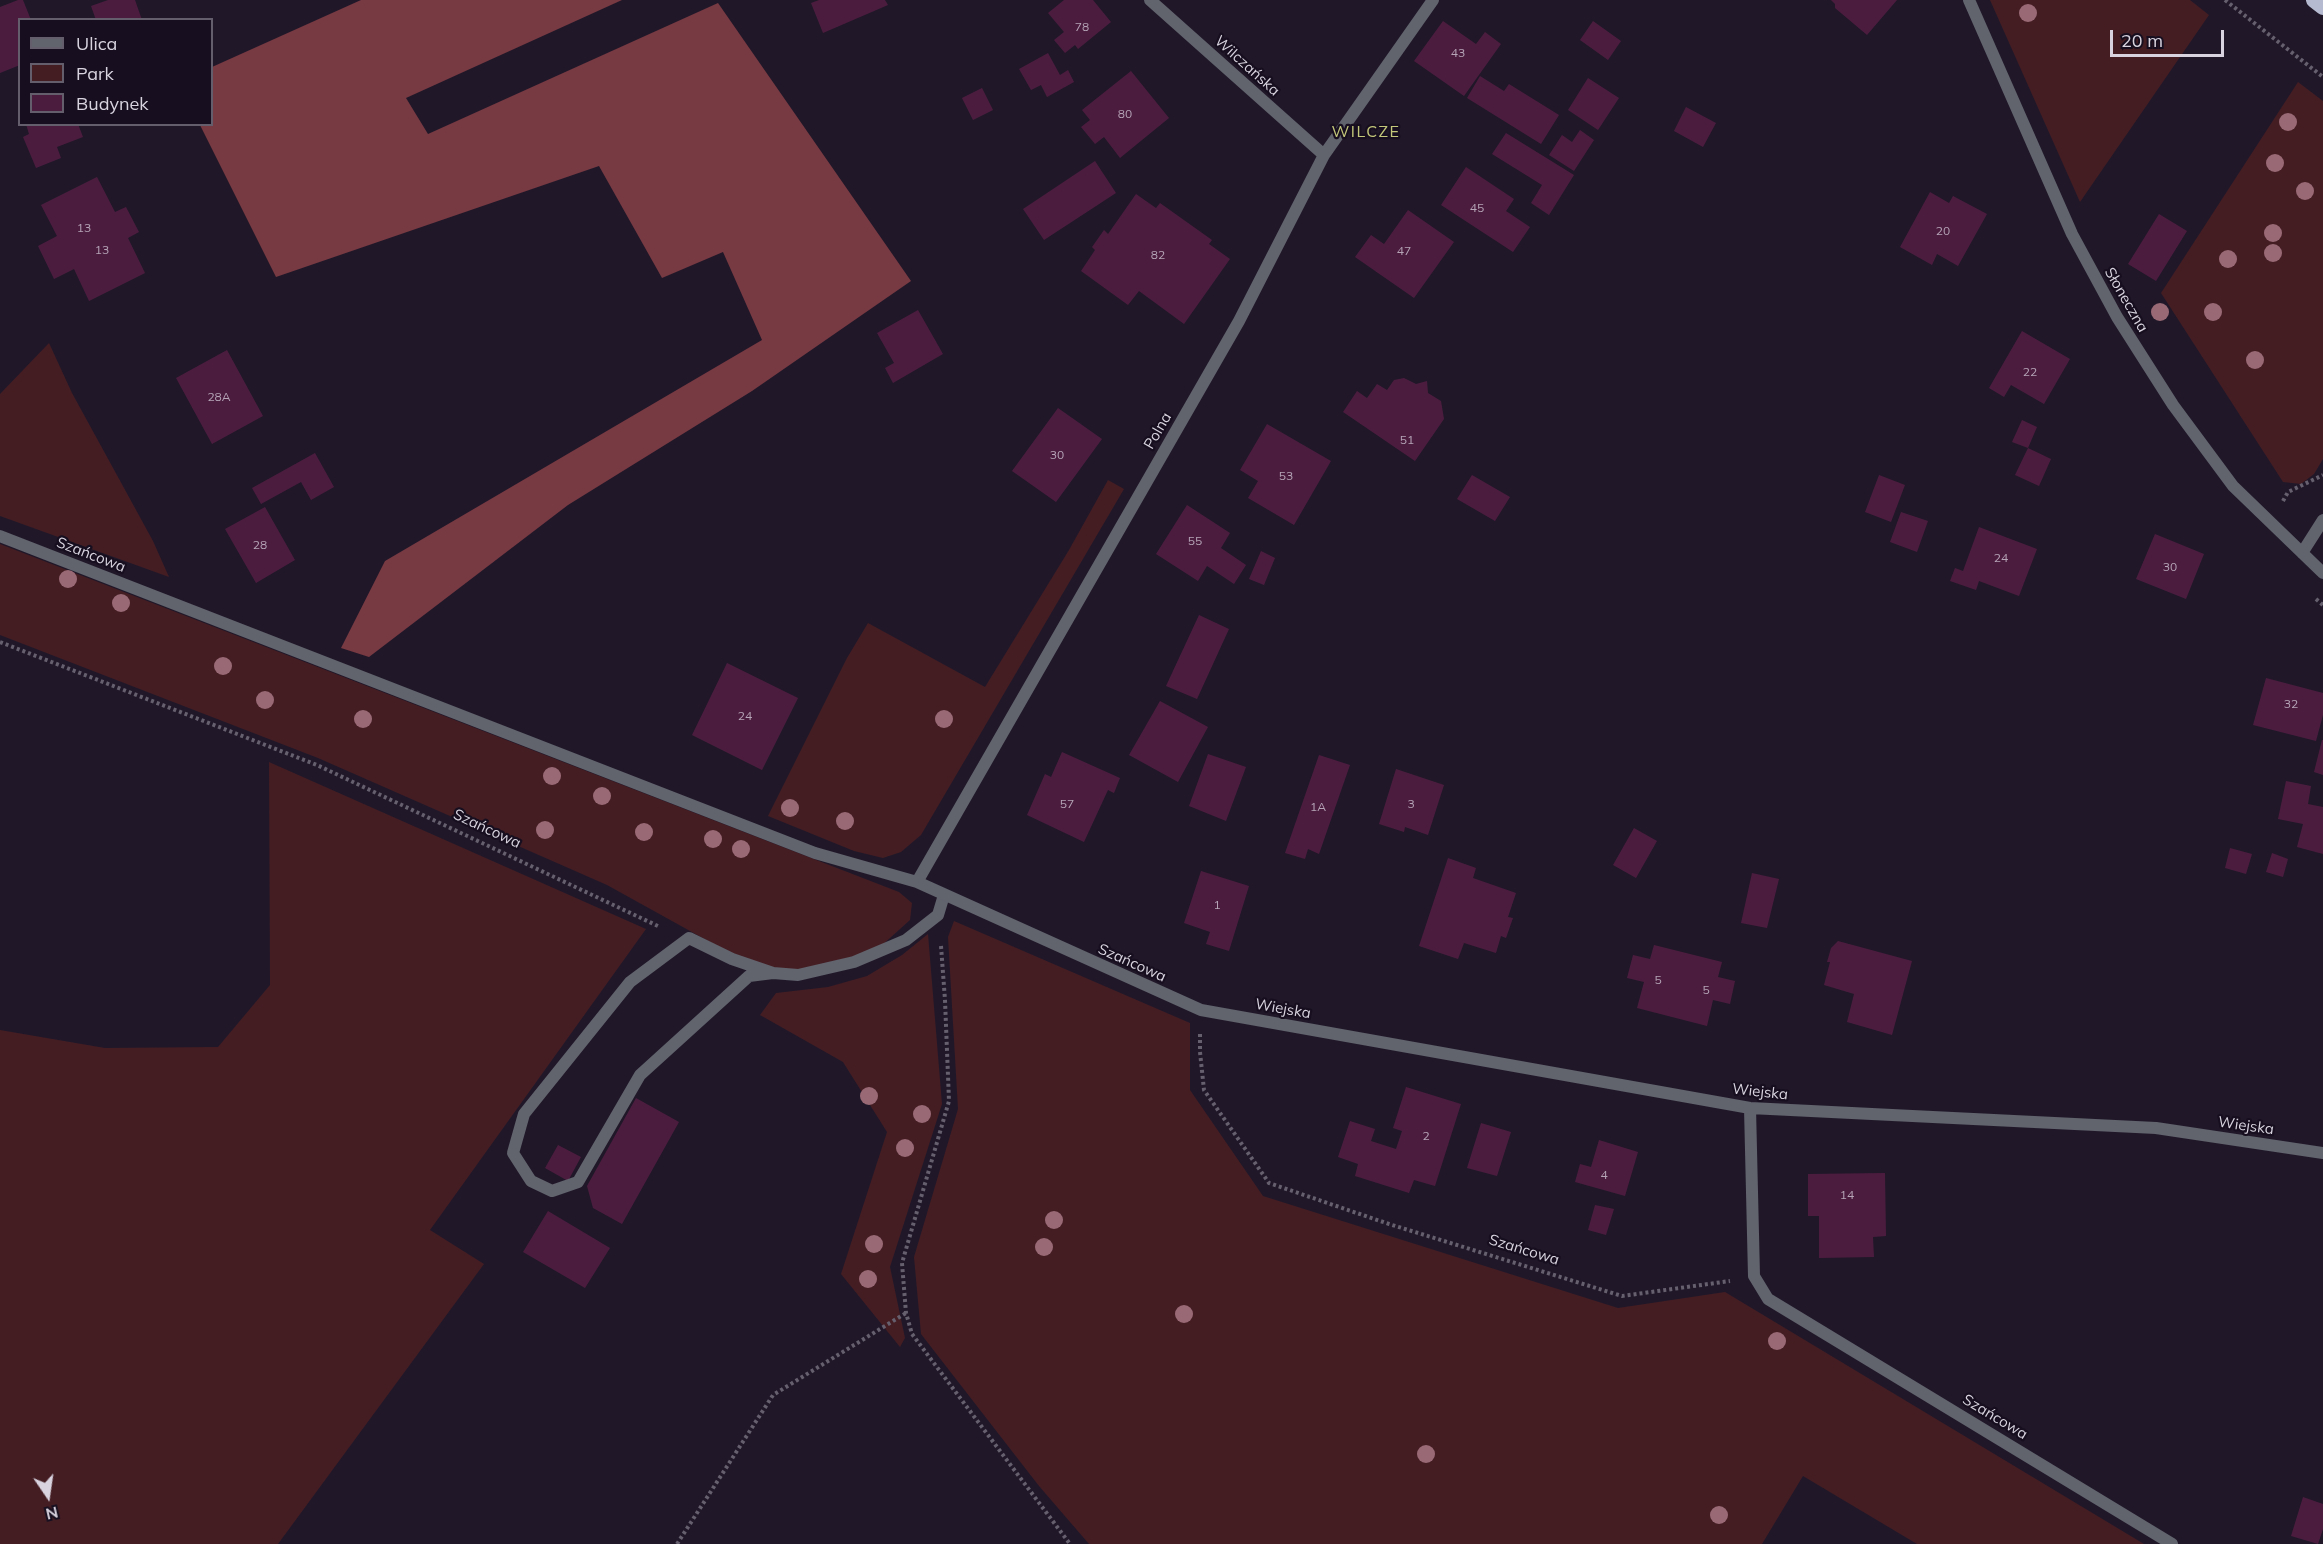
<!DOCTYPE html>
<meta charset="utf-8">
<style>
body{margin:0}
#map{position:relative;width:2323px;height:1544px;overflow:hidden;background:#201829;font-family:Mulish,sans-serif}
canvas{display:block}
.legend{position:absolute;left:18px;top:18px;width:195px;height:108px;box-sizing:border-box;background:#170f1f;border:2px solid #645d6c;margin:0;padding:8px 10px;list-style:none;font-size:18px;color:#d8d3df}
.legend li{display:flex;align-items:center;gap:12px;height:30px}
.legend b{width:30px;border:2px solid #645d6c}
.north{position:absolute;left:18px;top:1466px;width:60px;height:60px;-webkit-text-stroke:4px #170f1f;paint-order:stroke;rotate:167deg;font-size:16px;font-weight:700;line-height:24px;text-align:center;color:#d8d3df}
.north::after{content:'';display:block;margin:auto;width:21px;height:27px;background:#d8d3df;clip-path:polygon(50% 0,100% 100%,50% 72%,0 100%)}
.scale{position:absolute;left:2110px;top:30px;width:114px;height:27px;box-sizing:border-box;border:3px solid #d8d3df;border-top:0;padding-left:8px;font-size:18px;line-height:21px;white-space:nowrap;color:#d8d3df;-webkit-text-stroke:4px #170f1f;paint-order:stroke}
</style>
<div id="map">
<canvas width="2323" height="1544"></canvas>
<ul class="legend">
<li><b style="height:8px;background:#61636d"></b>Ulica</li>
<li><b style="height:16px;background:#441d23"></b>Park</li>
<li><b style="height:16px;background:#4c1c3f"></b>Budynek</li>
</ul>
<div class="north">N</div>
<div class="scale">20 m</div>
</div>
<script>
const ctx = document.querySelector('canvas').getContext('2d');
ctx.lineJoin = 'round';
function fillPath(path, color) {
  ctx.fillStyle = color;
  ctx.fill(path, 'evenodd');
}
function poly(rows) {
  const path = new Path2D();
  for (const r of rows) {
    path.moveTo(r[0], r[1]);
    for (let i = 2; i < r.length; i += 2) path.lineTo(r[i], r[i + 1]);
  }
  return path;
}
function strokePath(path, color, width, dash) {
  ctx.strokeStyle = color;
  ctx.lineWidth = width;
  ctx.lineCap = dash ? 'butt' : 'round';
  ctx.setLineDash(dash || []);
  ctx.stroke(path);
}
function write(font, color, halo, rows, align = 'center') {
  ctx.font = font + ' Mulish,sans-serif';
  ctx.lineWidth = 4.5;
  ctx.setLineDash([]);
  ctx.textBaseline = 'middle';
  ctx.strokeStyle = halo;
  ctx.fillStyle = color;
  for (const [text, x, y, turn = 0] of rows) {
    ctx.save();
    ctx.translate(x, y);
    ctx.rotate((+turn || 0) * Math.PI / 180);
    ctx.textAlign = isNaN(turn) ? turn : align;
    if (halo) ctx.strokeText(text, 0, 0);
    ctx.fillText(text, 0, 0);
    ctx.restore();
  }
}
fillPath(poly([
 [1990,0,2190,0,2209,15,2080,202],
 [2298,82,2323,101,2323,459,2314,474,2301,484,2283,482,2161,293],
 [49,343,72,393,153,541,169,577,0,516,0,394],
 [1108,480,1124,489,921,835,901,852,883,858,854,851,768,816,847,658,868,623,985,687,1069,550],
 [0,544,899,892,912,903,910,920,880,947,834,965,785,971,737,957,607,885,318,758,0,635],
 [269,762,646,929,430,1230,484,1264,278,1544,0,1544,0,1030,105,1048,218,1047,270,985],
 [954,921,1190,1023,1190,1090,1263,1196,1618,1308,1725,1292,2144,1544,1917,1544,1803,1476,1762,1544,1089,1544,1039,1486,921,1334,914,1257,958,1109,948,937],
 [928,934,942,1104,890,1267,905,1338,900,1347,841,1274,887,1132,843,1062,760,1015,776,993,828,987,867,976,902,955]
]), '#441d23');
fillPath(poly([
 [361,0,622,0,406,98,428,134,718,3,911,281,752,391,568,505,369,657,341,648,385,561,762,340,723,252,662,278,599,166,276,277,200,125,212,124,212,67]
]), '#773942');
fillPath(poly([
 [18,0,23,0,31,20,20,20,20,65,0,73,0,7],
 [108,0,135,0,142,20,96,20,91,6],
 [819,0,885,0,888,5,823,33,811,3],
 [1064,0,1093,0,1111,22,1078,49,1075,45,1065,53,1054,40,1064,32,1048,13],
 [1831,0,1897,0,1867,35,1835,8,1835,4],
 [1443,21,1476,44,1485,32,1501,44,1464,96,1414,61],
 [1593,21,1621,41,1608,60,1580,40],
 [1048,53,1060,75,1068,70,1074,82,1047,97,1041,85,1031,90,1019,69],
 [1131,71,1169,118,1120,158,1104,137,1095,144,1081,127,1090,120,1082,110],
 [1480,76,1504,91,1509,84,1559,115,1541,144,1467,98],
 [1588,78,1619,98,1598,130,1568,110],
 [982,88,993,110,973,120,962,98],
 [1686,107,1716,123,1703,147,1674,131],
 [26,124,78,124,83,137,57,147,61,158,36,168,23,137,29,134],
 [1580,130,1594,140,1574,171,1549,155,1562,135,1572,142],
 [1506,133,1574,175,1549,215,1531,203,1542,185,1492,154],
 [1095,161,1116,193,1044,240,1023,209],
 [1466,167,1514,199,1506,211,1530,227,1513,252,1441,205],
 [97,177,115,212,126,207,139,232,128,238,145,273,89,301,74,269,54,279,38,246,57,236,41,205],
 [1930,192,1949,203,1953,196,1987,214,1958,266,1937,254,1932,265,1900,247],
 [1136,194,1156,208,1160,203,1212,240,1209,244,1230,259,1184,324,1139,291,1128,305,1081,271,1095,250,1092,247,1104,230,1108,234],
 [1408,210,1454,242,1414,298,1355,257,1371,235,1384,244],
 [2159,214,2187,231,2156,281,2128,264],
 [918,310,943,354,893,383,885,368,894,363,877,333],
 [2022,331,2070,359,2044,404,2011,385,2004,397,1989,388],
 [227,350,263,416,212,444,176,378],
 [1404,378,1416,384,1427,381,1428,393,1441,401,1444,419,1415,461,1343,412,1357,391,1367,398,1377,384,1387,390,1394,380],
 [1058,408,1102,439,1056,502,1012,471],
 [2022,420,2037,427,2028,448,2051,459,2039,486,2015,475,2028,448,2012,442],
 [1267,424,1331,461,1294,525,1248,498,1258,481,1240,470],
 [315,453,334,487,311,500,301,482,261,504,252,488],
 [1472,475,1510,497,1495,521,1457,499],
 [1879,475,1905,485,1891,522,1865,512],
 [1187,505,1230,533,1221,548,1246,565,1234,584,1207,566,1198,581,1156,554],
 [265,507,295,560,256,583,225,529],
 [1901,512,1928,521,1917,552,1890,542],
 [1979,527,2037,549,2019,596,1979,581,1976,590,1950,581,1955,568,1963,571],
 [2155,534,2204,554,2186,599,2136,579],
 [1261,551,1275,558,1264,585,1249,579],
 [1199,615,1229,629,1197,699,1166,686],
 [727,663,798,698,762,770,692,735],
 [2266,678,2323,693,2323,715,2316,741,2253,725],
 [1160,701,1208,727,1178,782,1129,755],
 [2322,740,2323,740,2323,775,2314,772],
 [1062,752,1120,778,1114,793,1108,790,1084,842,1027,815,1045,774,1051,777],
 [1208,754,1246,767,1226,821,1189,806],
 [1319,755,1350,765,1319,854,1308,849,1305,859,1285,853],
 [1396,769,1444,785,1428,835,1405,827,1404,832,1379,824],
 [2286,781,2311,786,2308,804,2323,807,2323,854,2297,847,2303,824,2278,819],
 [1634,828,1657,841,1636,878,1613,865],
 [2230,848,2252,854,2246,874,2225,868],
 [2272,853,2288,859,2283,877,2266,872],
 [1448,858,1476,868,1473,878,1516,893,1508,917,1513,918,1506,938,1501,936,1496,953,1464,943,1458,959,1419,946],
 [1201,871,1249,886,1229,951,1206,944,1210,932,1184,923],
 [1752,873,1779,879,1767,928,1741,923],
 [1838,941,1912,961,1892,1035,1847,1022,1854,994,1824,985,1830,962,1827,962,1831,948],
 [1654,945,1722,962,1718,977,1735,981,1730,1004,1713,1000,1707,1026,1637,1008,1644,982,1627,978,1633,955,1650,959],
 [1406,1087,1461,1104,1435,1186,1414,1180,1409,1193,1355,1176,1358,1164,1338,1157,1350,1121,1375,1129,1371,1141,1396,1149,1402,1131,1393,1128],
 [636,1098,679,1122,622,1224,593,1208,587,1186],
 [1481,1123,1511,1132,1497,1176,1467,1168],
 [1599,1140,1638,1152,1625,1196,1575,1182,1580,1164,1591,1167],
 [558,1145,581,1157,568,1181,545,1168],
 [1885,1173,1886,1236,1873,1237,1874,1257,1819,1258,1819,1216,1808,1216,1808,1174],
 [1595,1205,1614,1209,1606,1235,1588,1230],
 [548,1211,610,1248,585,1288,523,1252],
 [2303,1497,2323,1504,2323,1529,2318,1544,2291,1536]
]), '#4c1c3f');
strokePath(poly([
 [2225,0,2323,77],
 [2283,501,2288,492,2323,475],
 [2316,599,2323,605],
 [0,642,317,765,660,927],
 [941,946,945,1000,949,1101,902,1263,906,1313,912,1334,1070,1544],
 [1200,1034,1200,1052,1204,1090,1269,1183,1389,1224,1622,1296,1730,1281],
 [677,1544,773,1395,906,1313]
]), '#665f6e', 4, [3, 3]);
strokePath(poly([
 [773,973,749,976,640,1075,578,1182,552,1191,531,1181,513,1153,524,1114,630,982,689,938,732,959,773,973,798,975,854,962,906,940,938,915,944,895]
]), '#61636d', 12);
strokePath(poly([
 [1150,0,1324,155],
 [1969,0,2072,234,2117,317,2173,405,2233,486,2323,573],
 [0,536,815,853,917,882,1201,1010,1750,1108,2156,1128,2323,1153],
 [2302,553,2323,520],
 [917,882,1239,321,1324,155,1433,0],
 [1750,1108,1754,1276,1768,1299,2172,1544]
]), '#61636d', 12);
strokePath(poly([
 [2314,0,2323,7]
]), '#b5bad0', 16);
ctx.fillStyle = '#996a76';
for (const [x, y] of [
 [2028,13],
 [2288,122],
 [2275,163],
 [2305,191],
 [2273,233],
 [2273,253],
 [2228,259],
 [2160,312],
 [2213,312],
 [2255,360],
 [68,579],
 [121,603],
 [223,666],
 [265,700],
 [363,719],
 [944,719],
 [552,776],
 [602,796],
 [790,808],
 [845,821],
 [545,830],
 [644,832],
 [713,839],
 [741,849],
 [869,1096],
 [922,1114],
 [905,1148],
 [1054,1220],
 [874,1244],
 [1044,1247],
 [868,1279],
 [1184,1314],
 [1777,1341],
 [1426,1454],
 [1719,1515]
]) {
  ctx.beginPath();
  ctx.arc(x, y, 9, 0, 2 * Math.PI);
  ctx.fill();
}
write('12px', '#b5a5b7', null, [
 ["78",1082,27],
 ["43",1458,53],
 ["80",1125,114],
 ["45",1477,208],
 ["13",84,228],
 ["20",1943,231],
 ["13",102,250],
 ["47",1404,251],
 ["82",1158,255],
 ["22",2030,372],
 ["28A",219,397],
 ["51",1407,440],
 ["30",1057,455],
 ["53",1286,476],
 ["55",1195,541],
 ["28",260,545],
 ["24",2001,558],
 ["30",2170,567],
 ["32",2291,704],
 ["24",745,716],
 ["57",1067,804],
 ["3",1411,804],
 ["1A",1318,807],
 ["1",1217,905],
 ["5",1658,980],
 ["5",1706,990],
 ["2",1426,1136],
 ["4",1604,1175],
 ["14",1847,1195]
]);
write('15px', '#d8d3df', '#170f1f', [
 ["WiIczańska",1247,66,42],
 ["Słoneczna",2126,300,60],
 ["Polna",1158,431,-60],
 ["Szańcowa",91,555,21],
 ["Szańcowa",487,829,25],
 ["Szańcowa",1132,963,24],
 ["Wiejska",1283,1009,10],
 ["Wiejska",1760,1092,6],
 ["Wiejska",2246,1126,8],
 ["Szańcowa",1524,1250,17],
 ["Szańcowa",1995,1417,31]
]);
ctx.letterSpacing = '1.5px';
write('16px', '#c3c77a', '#170f1f', [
 ["WILCZE",1366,132]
]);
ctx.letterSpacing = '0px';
</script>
